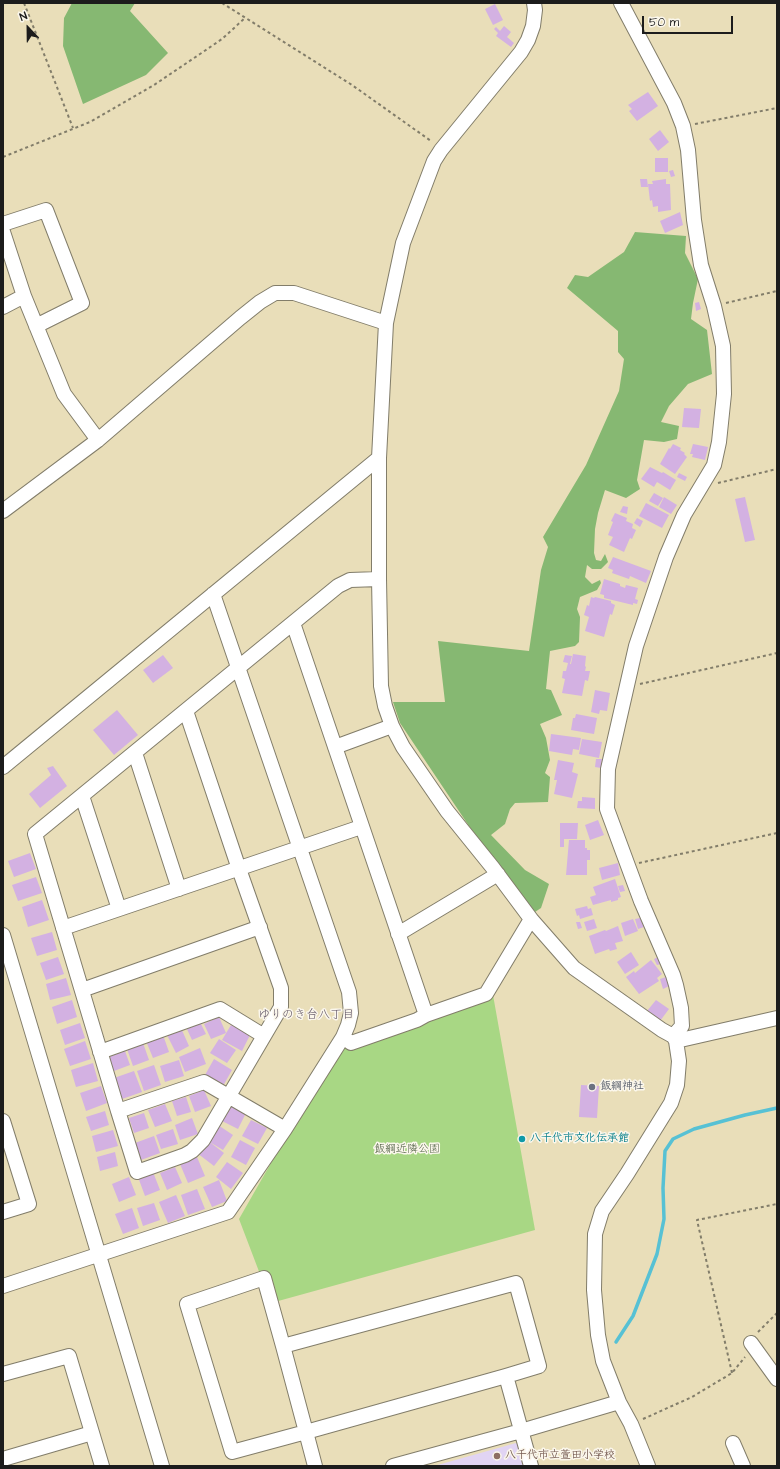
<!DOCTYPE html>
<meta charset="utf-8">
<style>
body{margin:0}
#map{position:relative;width:780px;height:1469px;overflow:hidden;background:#e9deb9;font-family:"Architects Daughter",sans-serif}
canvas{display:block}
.frame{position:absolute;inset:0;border:4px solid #1c1c1c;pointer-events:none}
.north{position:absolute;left:8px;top:8px;width:40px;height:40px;-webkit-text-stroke:3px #fbf7ec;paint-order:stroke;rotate:338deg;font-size:11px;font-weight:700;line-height:16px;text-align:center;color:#1c1c1c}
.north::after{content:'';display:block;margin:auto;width:14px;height:18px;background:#1c1c1c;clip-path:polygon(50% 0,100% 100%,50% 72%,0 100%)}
.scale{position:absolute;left:642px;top:16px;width:91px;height:18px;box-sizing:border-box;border:2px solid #1c1c1c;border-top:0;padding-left:5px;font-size:12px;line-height:14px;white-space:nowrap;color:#1c1c1c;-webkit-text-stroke:3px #fbf7ec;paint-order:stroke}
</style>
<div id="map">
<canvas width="780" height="1469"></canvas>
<div class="frame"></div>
<div class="north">N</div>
<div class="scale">50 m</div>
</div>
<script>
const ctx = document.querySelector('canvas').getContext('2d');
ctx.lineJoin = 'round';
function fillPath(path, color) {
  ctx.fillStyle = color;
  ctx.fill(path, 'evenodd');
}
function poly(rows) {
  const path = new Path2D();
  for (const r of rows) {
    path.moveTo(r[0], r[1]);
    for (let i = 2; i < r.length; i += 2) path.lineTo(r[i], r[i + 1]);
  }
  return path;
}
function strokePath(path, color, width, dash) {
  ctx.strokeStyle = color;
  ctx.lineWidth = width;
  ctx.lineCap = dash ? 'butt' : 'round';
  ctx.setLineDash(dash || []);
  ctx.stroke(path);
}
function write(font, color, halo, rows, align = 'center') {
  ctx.font = font + ' "Architects Daughter","Klee One",sans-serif';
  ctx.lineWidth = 3;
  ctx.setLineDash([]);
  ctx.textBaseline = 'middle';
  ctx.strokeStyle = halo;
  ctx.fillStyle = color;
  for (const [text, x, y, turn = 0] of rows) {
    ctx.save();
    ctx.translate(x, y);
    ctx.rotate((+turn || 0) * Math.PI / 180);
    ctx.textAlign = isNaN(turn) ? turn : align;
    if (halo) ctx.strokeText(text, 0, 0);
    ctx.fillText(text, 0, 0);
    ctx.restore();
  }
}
fillPath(poly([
 [516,1443,520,1446,525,1466,434,1466]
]), '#e1d4f3');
fillPath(poly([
 [493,995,535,1230,271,1303,239,1219,343,1037,350,1044]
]), '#a8d784');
fillPath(poly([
 [72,3,135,3,130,11,168,53,146,75,83,104,63,46,64,18],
 [635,232,686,236,685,253,698,279,693,303,691,319,707,330,712,374,688,384,669,406,661,422,679,426,677,439,664,442,644,440,637,480,640,489,626,498,605,490,598,513,595,529,594,553,596,560,601,561,605,554,608,562,601,569,592,569,587,565,585,577,592,584,600,580,601,583,597,590,580,597,577,609,580,617,579,642,575,646,550,651,546,689,551,690,562,715,540,724,546,738,550,760,545,773,550,777,548,802,515,803,510,809,505,824,491,835,525,870,549,884,541,908,535,912,471,829,400,723,393,702,445,702,438,641,529,651,541,570,548,547,543,537,586,465,619,391,624,359,618,352,618,331,567,288,575,275,588,277,624,252]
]), '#86b872');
strokePath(poly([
 [616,1342,633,1316,657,1254,664,1219,663,1188,665,1151,673,1139,694,1129,745,1115,777,1108]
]), '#57c1d4', 3.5);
fillPath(poly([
 [495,4,503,20,493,25,485,9],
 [504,26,511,32,507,37,514,43,511,47,496,36,498,33,494,29,496,27,500,31],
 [648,92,658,106,637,121,629,111,632,109,628,105],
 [660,130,669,142,658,151,649,139],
 [655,158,668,158,668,172,655,172],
 [673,170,675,176,671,177,669,171],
 [640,179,647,179,648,187,641,187],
 [666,179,666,184,670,184,671,210,658,212,658,206,653,207,652,200,650,201,648,184,653,184,652,181],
 [680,212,683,225,665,233,660,221],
 [699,302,701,309,696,311,695,303],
 [684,408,701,409,699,428,682,427],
 [673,444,681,448,680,450,685,453,684,454,687,457,675,474,660,464,669,448,670,449],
 [693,444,708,447,705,460,692,457,693,454,690,454],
 [650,467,662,473,663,472,676,480,670,490,657,482,654,487,641,479],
 [679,473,687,477,685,481,677,477],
 [654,493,663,498,658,506,649,501],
 [664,497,677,505,671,514,659,507],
 [745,497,755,540,745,542,735,499],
 [646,503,669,515,662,528,639,516],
 [623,506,628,507,627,514,620,512],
 [615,513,627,518,626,521,633,524,632,528,636,530,632,539,630,538,624,552,609,545,613,537,608,535,613,522,611,521],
 [637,518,643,521,640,527,634,523],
 [613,557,651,571,646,583,630,576,629,579,612,573,613,570,608,568],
 [604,579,620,584,620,586,625,588,626,585,638,588,635,599,638,600,637,604,633,603,633,605,604,598,604,595,600,594],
 [591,597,594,598,595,597,611,601,611,603,615,605,612,615,610,614,604,637,585,631,589,617,584,615,587,605,589,606],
 [573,654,586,656,585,666,586,667,585,671,590,671,588,681,585,680,582,696,562,693,565,679,562,678,563,671,566,671,568,663,563,662,565,655,572,656,570,664,571,664],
 [163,655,173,668,153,683,143,670],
 [595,690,610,693,607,711,600,710,599,714,591,712],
 [117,710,138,735,114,755,93,730],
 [576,714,597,718,594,734,571,730,573,718,575,718],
 [551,734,581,738,579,750,573,749,572,755,549,751],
 [582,739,602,742,599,758,579,754],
 [596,759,602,759,601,768,595,767],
 [558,760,574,763,572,772,578,774,572,798,554,794,557,780,554,780],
 [53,766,67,786,40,808,29,794,51,775,47,768],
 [582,797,595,798,595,809,577,808,578,801,582,801],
 [598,820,604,835,590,840,585,825],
 [560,823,578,823,577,839,564,839,564,847,560,847],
 [569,840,585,840,585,848,587,848,587,850,590,850,590,860,587,860,587,875,566,875],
 [30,853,36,869,14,877,8,861],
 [618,863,620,875,602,880,599,868],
 [36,877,42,893,18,901,12,885],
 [615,879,621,897,618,898,618,900,611,902,611,900,593,905,590,897,596,895,593,887],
 [623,885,625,891,620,892,618,886],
 [42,900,49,920,28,927,22,907],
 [587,906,588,909,591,908,593,915,580,919,579,915,577,916,575,909],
 [640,918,644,927,638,929,635,919],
 [594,919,597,928,587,931,584,922],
 [633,919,638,931,625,936,621,923],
 [576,922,580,922,582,928,578,929],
 [618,926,623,941,615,943,617,949,610,951,609,949,595,954,589,936,605,930,606,931],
 [52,932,57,950,37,956,31,938],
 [631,952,639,965,625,974,617,962],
 [58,957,64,974,46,980,40,963],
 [658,957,661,964,657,965,654,959],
 [651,960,662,974,657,978,659,981,639,994,626,977,634,971,635,973],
 [666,977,669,986,663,989,660,979],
 [66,978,71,995,50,1000,46,984],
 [72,1000,77,1017,57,1024,52,1007],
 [656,1000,669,1009,660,1021,647,1011],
 [219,1017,226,1033,211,1039,204,1024],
 [200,1022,206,1034,192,1040,186,1027],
 [80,1023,85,1038,65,1045,60,1030],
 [231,1025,250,1035,242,1051,222,1040],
 [181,1028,189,1046,176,1053,167,1035],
 [163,1035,169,1052,153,1058,146,1041],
 [219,1039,236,1050,227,1063,210,1053],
 [85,1041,91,1059,70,1066,64,1049],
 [143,1043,149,1060,133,1066,127,1049],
 [200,1048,206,1064,185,1072,179,1057],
 [125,1051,130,1065,114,1071,109,1057],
 [214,1059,232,1070,223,1086,205,1075],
 [179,1060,184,1076,165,1082,160,1066],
 [93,1063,98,1081,76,1087,71,1070],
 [154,1065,161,1085,144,1091,137,1071],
 [134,1071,142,1092,122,1099,114,1078],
 [581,1085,599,1086,597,1118,579,1117],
 [101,1086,107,1103,86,1111,80,1093],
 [204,1090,211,1106,195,1112,189,1096],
 [186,1097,191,1112,177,1116,172,1101],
 [165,1104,172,1121,155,1127,148,1110],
 [230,1105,246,1113,238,1129,222,1121],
 [105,1111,109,1125,91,1131,86,1117],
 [144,1113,149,1128,134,1133,129,1118],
 [192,1118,198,1134,180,1140,175,1125],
 [251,1120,267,1128,258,1144,242,1136],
 [218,1125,233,1135,223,1150,208,1141],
 [173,1129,178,1144,161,1149,156,1135],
 [113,1130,118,1146,96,1152,92,1136],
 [154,1136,160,1153,141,1160,135,1143],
 [207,1140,224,1153,214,1166,197,1153],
 [240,1140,255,1148,246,1165,231,1157],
 [115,1152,118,1166,100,1171,97,1157],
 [197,1157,205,1176,188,1183,180,1164],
 [227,1162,243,1173,231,1189,216,1177],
 [175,1167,182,1183,167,1190,160,1173],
 [153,1172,160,1190,145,1196,138,1177],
 [129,1177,136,1195,119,1202,112,1184],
 [219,1180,227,1201,212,1207,203,1187],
 [197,1189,205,1209,188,1215,181,1195],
 [176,1195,185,1216,168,1223,159,1202],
 [154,1203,160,1220,143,1226,137,1208],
 [132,1208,139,1228,123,1234,115,1214]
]), '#d3b1e2');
const minor = poly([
 [534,3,535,10,533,26,528,40,521,52,441,150,434,161,403,243,386,323,379,458,379,579,381,686,385,706,392,726,403,747,447,811,493,868,531,919,574,968,662,1030,673,1036,676,1041,679,1061,677,1085,671,1103,627,1174,602,1211,595,1234,594,1290,598,1335,603,1361,619,1402,631,1424,648,1466],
 [621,3,674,103,683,126,688,150,694,220,701,265,714,306,723,346,724,394,719,442,714,465,684,515,666,557,636,646,608,769,607,809,641,901,673,975,676,985,681,1008,682,1026,673,1036],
 [3,224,46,210,82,303,36,326],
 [3,232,24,296,64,394,98,440],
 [3,307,24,296],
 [3,511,98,440,240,318,260,302,275,293,294,293,386,323],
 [293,623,426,1015],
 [335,747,392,726],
 [135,753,179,889],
 [3,767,379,458],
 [82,796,119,909],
 [63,928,361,827],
 [398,934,498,874],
 [3,935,162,1466],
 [82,990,260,927],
 [343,1037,351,1043,417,1020,426,1015,486,994,531,919],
 [676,1041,777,1018],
 [100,1052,220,1009,264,1036],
 [118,1111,137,1172,185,1155,192,1151,203,1140,281,1007,281,988,239,869,186,711],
 [3,1121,29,1204,3,1212],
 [285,1129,204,1082,118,1111,35,834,338,586,350,580,379,579],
 [3,1286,228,1212,285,1129,343,1037,348,1025,351,1013,349,992,213,594],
 [751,1343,777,1379],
 [283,1346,516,1283,539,1366,506,1376,306,1432,232,1452,187,1304,264,1278,283,1346,306,1432,315,1466],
 [3,1374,69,1356,102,1466],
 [506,1376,531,1466],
 [733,1443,743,1466],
 [3,1459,92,1433],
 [393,1466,521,1431,619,1402]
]);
strokePath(minor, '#827d6a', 16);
strokePath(poly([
 [24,3,73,128],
 [222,3,352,85,431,141],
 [695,124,777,108],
 [3,157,90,122,154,85,200,54,222,39,245,18],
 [726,303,777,291],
 [718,483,777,469],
 [640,684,777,653],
 [639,863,777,833],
 [758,1332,777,1313],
 [732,1373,697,1220,777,1204],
 [643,1419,692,1397,732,1373,745,1357]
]), '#827d6a', 2, [3, 3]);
strokePath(minor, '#fff', 14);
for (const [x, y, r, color] of [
 [592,1087,4,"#6b7280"],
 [522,1139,4,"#0f9aa8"],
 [497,1456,4,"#8d6e63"]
]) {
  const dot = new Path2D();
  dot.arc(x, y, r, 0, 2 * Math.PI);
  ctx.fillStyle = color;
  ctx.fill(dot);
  strokePath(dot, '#fbf7ec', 1.5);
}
write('bold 11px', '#5b616d', '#fbf7ec', [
 ["飯綱神社",600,1087]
], 'left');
write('bold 11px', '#0d838f', '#fbf7ec', [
 ["八千代市文化伝承館",530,1139]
], 'left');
write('11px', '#4d5d40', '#fbf7ec', [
 ["飯綱近隣公園",407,1150]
]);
write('bold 11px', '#785e54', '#fbf7ec', [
 ["八千代市立萱田小学校",505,1456]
], 'left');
write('12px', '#5c5061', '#fbf7ec', [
 ["ゆりのき台八丁目",306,1015]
]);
</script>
